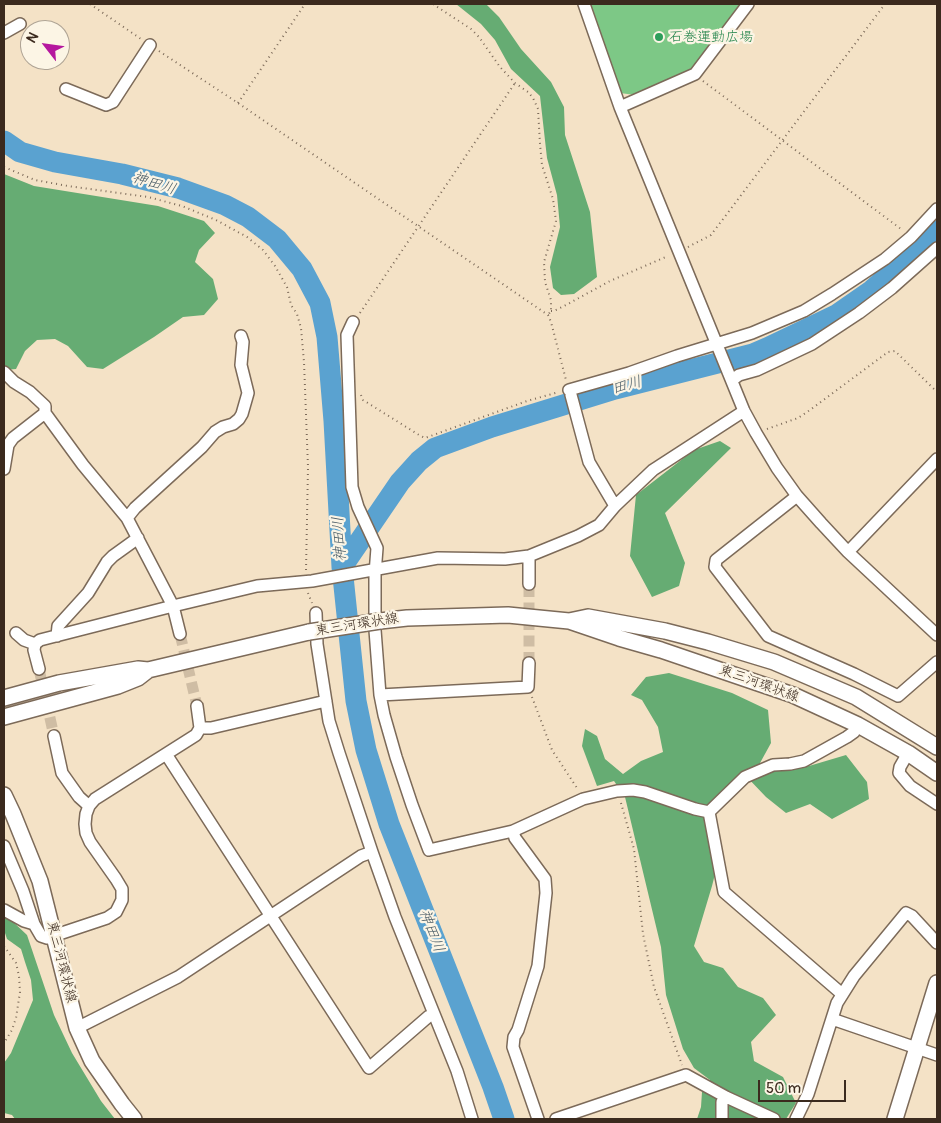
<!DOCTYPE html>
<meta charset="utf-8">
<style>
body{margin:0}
#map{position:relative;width:941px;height:1123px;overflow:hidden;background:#f4e2c6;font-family:Pangolin,sans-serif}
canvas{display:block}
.frame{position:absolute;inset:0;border:5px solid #3b2a1e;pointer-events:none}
.north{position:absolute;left:20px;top:20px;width:50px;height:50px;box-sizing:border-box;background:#fcf5e5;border:1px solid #afa495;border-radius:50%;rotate:300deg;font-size:14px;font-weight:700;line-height:20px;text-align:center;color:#3b2a1e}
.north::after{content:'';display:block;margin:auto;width:18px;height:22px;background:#b5179e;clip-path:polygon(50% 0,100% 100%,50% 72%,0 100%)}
.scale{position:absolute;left:758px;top:1080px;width:88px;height:22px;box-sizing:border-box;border:2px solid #3b2a1e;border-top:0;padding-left:6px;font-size:15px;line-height:18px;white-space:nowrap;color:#3b2a1e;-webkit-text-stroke:4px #fcf5e5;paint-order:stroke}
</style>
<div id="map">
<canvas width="941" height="1123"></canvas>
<div class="frame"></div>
<div class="north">N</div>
<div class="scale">50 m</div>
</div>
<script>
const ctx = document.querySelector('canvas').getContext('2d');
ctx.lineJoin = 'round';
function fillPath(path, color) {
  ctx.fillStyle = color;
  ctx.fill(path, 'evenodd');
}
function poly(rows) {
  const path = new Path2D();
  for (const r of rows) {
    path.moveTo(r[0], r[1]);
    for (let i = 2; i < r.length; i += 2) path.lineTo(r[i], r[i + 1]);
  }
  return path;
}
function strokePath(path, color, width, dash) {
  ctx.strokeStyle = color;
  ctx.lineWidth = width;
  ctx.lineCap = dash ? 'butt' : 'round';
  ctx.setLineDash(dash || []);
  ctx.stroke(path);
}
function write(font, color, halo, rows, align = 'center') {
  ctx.font = font + ' Pangolin,"Klee One",sans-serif';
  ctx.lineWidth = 4.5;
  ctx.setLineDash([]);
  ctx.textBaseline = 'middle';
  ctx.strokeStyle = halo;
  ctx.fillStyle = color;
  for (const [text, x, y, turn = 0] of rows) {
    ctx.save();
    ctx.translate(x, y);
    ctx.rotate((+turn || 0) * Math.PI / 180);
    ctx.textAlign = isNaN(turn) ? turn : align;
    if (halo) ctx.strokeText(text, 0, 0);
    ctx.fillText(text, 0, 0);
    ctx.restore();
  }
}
fillPath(poly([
 [590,4,740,4,692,70,635,95,620,93]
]), '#7dc886');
fillPath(poly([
 [456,4,486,4,499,17,521,49,551,82,564,107,565,135,590,212,597,277,574,294,561,295,553,288,550,267,560,227,557,195,547,158,540,96,511,69,495,40,481,24],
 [4,174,34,186,158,206,204,221,215,233,199,250,195,262,213,279,218,299,204,315,183,317,154,337,103,369,87,367,68,346,55,339,37,340,25,351,16,369,4,370],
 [720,441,731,448,665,513,685,563,679,586,652,597,630,556,636,495,694,450],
 [669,673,732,693,768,710,771,743,760,763,765,773,779,770,809,766,846,755,867,782,869,799,832,819,810,804,786,813,766,797,745,775,706,822,717,866,712,886,694,946,704,962,723,968,738,987,763,998,776,1015,751,1042,754,1061,783,1077,796,1103,786,1119,697,1119,701,1107,702,1092,710,1080,694,1068,683,1049,666,995,661,947,625,797,614,781,597,786,582,746,585,729,597,736,605,759,623,774,641,761,663,752,658,727,642,700,631,695,646,677],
 [4,917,9,918,27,935,54,1015,72,1053,101,1101,115,1119,15,1119,12,1115,4,1113,4,1063,11,1053,33,1000,31,980,25,962,21,949,7,939,4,930]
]), '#66ac73');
strokePath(poly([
 [4,141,20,152,55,162,122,174,178,188,225,205,248,217,277,239,302,269,320,303,327,337,334,421,342,567,356,701,366,750,389,824,493,1087,504,1119],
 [342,567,400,482,419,461,435,448,492,427,615,389,753,354,767,348,836,315,872,290,922,246,937,231]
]), '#5aa2d0', 21);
strokePath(poly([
 [180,634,197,706],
 [529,663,529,584],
 [39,669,54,736]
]), '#cfbda4', 11, [11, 5.5]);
const minor = poly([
 [584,4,620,107,744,411,756,433,777,468,797,496,821,523,848,552,937,635],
 [4,33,20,24],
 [66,89,106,105,113,102,150,45],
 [620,107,695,74,748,4],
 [353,322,347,335,352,487,358,507,377,548,375,574,375,630,380,695,384,715,396,757,412,805,429,850,513,831,583,799,617,791,633,790,645,792,695,809,709,812],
 [4,372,14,382,30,392,45,406,45,413,83,465,127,518],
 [732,380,739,375,757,370,774,362,812,344,859,313,892,288,937,248],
 [569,390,629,373,677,356,752,333,804,311,832,294,885,259,911,237,937,209],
 [571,395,589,462,615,506],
 [4,469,8,445,13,438,45,413],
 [797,496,716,560,715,567,768,636,854,674,898,696,937,662],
 [848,552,937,459],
 [529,584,529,556],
 [316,613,317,644,329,721,339,753,372,852,395,917,457,1071,472,1119],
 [16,633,24,640,35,644],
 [180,634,173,606,127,518,135,508,202,447,215,432,223,427,233,424,239,419,242,414,248,393,241,365,243,342,241,336],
 [57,636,58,626,88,593,107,562,113,556,138,538],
 [39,669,34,650,35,644,40,640,173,606,257,586,312,581,438,558,505,559,529,556,578,536,599,525,615,506,653,470,744,411],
 [380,695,528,687,529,663],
 [197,706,200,728],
 [908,753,900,767,899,773,910,786,937,804],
 [166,754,369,1068,429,1016,434,1014],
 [89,806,95,799,196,735,200,728,211,728,326,701],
 [513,831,515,838,545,879,546,893,538,966,518,1030,514,1037,513,1047,538,1119],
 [4,846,23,891,34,924,41,936,47,938,107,918,116,912,122,900,122,889,116,879,90,842,86,833,85,824,86,814,89,806,79,797,62,773,54,736],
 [4,910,24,921,34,924],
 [842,994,724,892,709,812,745,777,773,765,790,764,804,761,847,737,854,732,858,725],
 [832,1019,937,1055],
 [77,1028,178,977,361,856,372,852],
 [556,1119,686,1075,726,1097,774,1119],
 [722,1119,722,1102,726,1097],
 [796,1119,808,1094,837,1003,854,976,906,913,912,916,937,943]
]);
const major = poly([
 [380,621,407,618,508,615,569,621,619,638,661,650,793,695,858,725,908,753,937,773],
 [569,621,588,617,665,631,708,642,774,662,856,697,937,747],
 [4,698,59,683,138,669,148,670,309,632],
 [4,717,118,686,138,678,147,671],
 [4,795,13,814,40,881,77,1028,92,1061,122,1104,134,1119],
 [895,1119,937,983]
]);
strokePath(minor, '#7c6a59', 14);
strokePath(major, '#7c6a59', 18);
strokePath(poly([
 [90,4,141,39],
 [433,4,471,29,479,37,500,67,515,83,528,92,533,98,538,109,540,144,542,165,553,199,556,221,544,262,545,282,551,300,551,311,548,315],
 [159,51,238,103,548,315,551,322,566,380],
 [703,81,901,229],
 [238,103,305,4],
 [4,167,35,180,68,186,148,197,182,206,216,220,247,237,263,250,275,266,287,287,291,305,297,314,301,328,304,362,308,467,306,571],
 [688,247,711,235,885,4],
 [551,311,554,311,566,305,610,281,668,256],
 [360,313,515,83],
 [361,395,363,400,419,435,425,438,527,401,559,392],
 [767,429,798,418,810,410,888,352,895,351,937,392],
 [308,593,312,603],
 [532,697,552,750,577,788],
 [621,803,634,849,643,934,654,987,682,1065],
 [4,946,16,963,19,976,20,992,16,1018,12,1030,4,1043]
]), '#7c6a59', 2, [1, 4]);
strokePath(minor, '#fff', 11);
strokePath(major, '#fff', 15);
const majorBridge = poly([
 [309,632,380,621]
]);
strokePath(majorBridge, '#7c6a59', 18, []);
strokePath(majorBridge, '#fff', 15);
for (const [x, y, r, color] of [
 [659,37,5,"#2e9e5b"]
]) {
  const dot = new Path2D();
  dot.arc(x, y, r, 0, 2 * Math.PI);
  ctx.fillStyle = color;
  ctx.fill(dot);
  strokePath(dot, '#fcf5e5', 2);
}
write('14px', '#27864d', '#fcf5e5', [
 ["石巻運動広場",669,37]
], 'left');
write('14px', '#3b2a1e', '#fcf5e5', [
 ["東三河環状線",357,625,-9],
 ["東三河環状線",759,684,20],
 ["東三河環状線",61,962,76]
]);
write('italic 15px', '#475a65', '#fcf5e5', [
 ["神田川",154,184,17],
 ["田川",627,386,-16],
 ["神田川",340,539,-94],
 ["神田川",431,931,69]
]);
</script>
